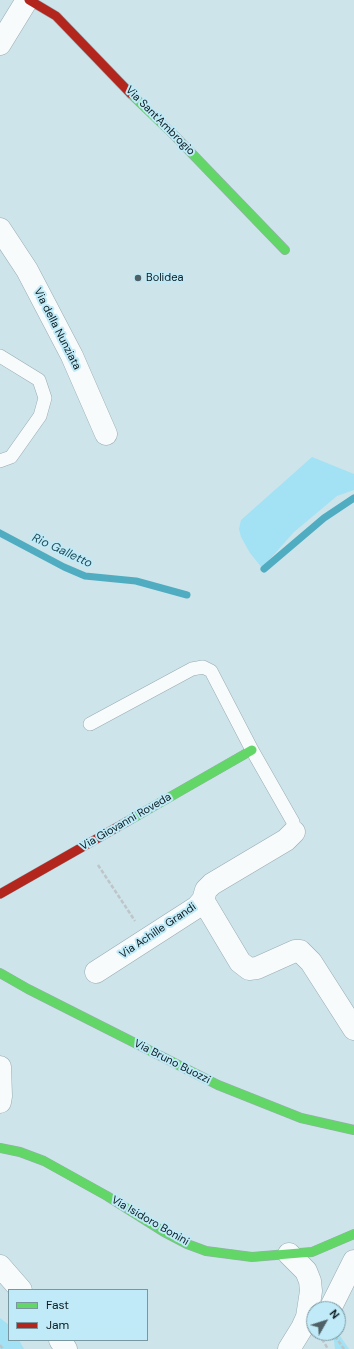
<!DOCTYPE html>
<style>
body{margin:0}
#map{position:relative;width:354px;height:1349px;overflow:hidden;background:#cde4ea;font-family:"DM Sans",sans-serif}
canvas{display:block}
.legend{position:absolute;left:8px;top:1289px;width:140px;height:52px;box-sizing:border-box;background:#c0eaf7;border:1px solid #7897a1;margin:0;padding:5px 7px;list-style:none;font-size:12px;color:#0b1b20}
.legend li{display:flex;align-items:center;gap:8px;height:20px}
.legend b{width:20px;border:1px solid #7897a1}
.north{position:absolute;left:306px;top:1301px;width:40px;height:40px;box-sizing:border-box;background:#c0eaf7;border:1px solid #7897a1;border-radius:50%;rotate:51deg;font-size:11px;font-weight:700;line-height:16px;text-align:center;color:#0b1b20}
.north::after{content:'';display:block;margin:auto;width:14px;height:18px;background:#4f6167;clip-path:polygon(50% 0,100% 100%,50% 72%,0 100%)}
</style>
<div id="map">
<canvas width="354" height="1349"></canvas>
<ul class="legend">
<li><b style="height:5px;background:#63d668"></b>Fast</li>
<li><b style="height:5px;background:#b3261e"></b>Jam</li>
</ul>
<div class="north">N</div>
</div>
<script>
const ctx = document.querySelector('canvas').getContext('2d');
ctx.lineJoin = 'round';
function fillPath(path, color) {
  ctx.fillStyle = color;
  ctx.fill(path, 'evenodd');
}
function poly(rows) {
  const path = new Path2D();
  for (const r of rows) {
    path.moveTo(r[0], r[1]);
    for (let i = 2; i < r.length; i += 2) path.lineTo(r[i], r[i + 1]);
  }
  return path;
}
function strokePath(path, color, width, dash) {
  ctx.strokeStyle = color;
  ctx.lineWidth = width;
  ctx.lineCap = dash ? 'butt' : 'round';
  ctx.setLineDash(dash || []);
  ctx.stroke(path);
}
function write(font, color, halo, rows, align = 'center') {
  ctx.font = font + ' "DM Sans",sans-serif';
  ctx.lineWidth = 4;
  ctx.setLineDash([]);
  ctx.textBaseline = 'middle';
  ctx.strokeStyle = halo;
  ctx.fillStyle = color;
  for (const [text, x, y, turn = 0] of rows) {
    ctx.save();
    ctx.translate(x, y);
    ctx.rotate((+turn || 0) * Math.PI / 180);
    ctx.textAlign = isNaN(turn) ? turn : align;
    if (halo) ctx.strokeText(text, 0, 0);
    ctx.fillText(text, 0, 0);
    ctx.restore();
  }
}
fillPath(poly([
 [312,457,354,474,354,490,337,496,294,532,262,568,250,553,241,537,239,529,241,520],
 [0,1318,9,1325,9,1340,19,1340,24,1349,0,1349],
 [333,1333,338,1333,349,1349,335,1349]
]), '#a2e2f4');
strokePath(poly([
 [0,533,64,567,85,576,136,581,187,595],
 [264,569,324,518,354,498]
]), '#50acc0', 7);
const lane = poly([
 [0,356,39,380,45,398,40,416,11,457,0,461],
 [90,724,192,669,203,667,211,671,252,750,293,822,294,832]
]);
const street = poly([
 [0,44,27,0],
 [0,229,27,270,72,356,106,434],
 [203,900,240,962,249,969,257,968,295,951,300,951,311,962,354,1029],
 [96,972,197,907,203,900,206,890,212,884,286,840,294,832],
 [0,1067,1,1096,0,1102],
 [289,1254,306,1271,310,1281,311,1291,307,1317,302,1328,289,1349],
 [0,1266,21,1290],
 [330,1309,354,1261],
 [60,1340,66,1349]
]);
const fast = poly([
 [131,94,175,136,285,250],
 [128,821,252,750],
 [0,973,28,989,218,1085,301,1118,354,1130],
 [0,1148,20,1152,44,1161,107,1196,164,1232,187,1244,206,1251,252,1257,312,1252,354,1234]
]);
const jam = poly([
 [29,0,56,16,131,94],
 [0,894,128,821]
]);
strokePath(lane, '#99abb0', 14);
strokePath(street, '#99abb0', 23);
strokePath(fast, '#99abb0', 10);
strokePath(jam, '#99abb0', 10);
strokePath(poly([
 [98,865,135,921],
 [330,1333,335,1336,344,1349],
 [322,1339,328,1349],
 [0,1345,3,1349]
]), '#bdc5c7', 2.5, [4, 2]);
strokePath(lane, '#f8fbfc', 13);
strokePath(street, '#f8fbfc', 22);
strokePath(fast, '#63d668', 9);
strokePath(jam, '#b3261e', 9);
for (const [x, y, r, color] of [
 [138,278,4,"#4f6167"]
]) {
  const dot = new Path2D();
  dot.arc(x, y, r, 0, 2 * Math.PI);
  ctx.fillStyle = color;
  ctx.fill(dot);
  strokePath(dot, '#c0eaf7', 1.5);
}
write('11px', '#0b1b20', '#c0eaf7', [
 ["Via Sant'Ambrogio",160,121,45],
 ["Via della Nunziata",57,329,63],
 ["Via Giovanni Roveda",126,822,-30],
 ["Via Achille Grandi",158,931,-34],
 ["Via Bruno Buozzi",172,1062,27],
 ["Via Isidoro Bonini",150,1221,30]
]);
write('11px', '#0b1b20', '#c0eaf7', [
 ["Bolidea",146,278]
], 'left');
write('italic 12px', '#204e5b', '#c0eaf7', [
 ["Rio Galletto",62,551,25]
]);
</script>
